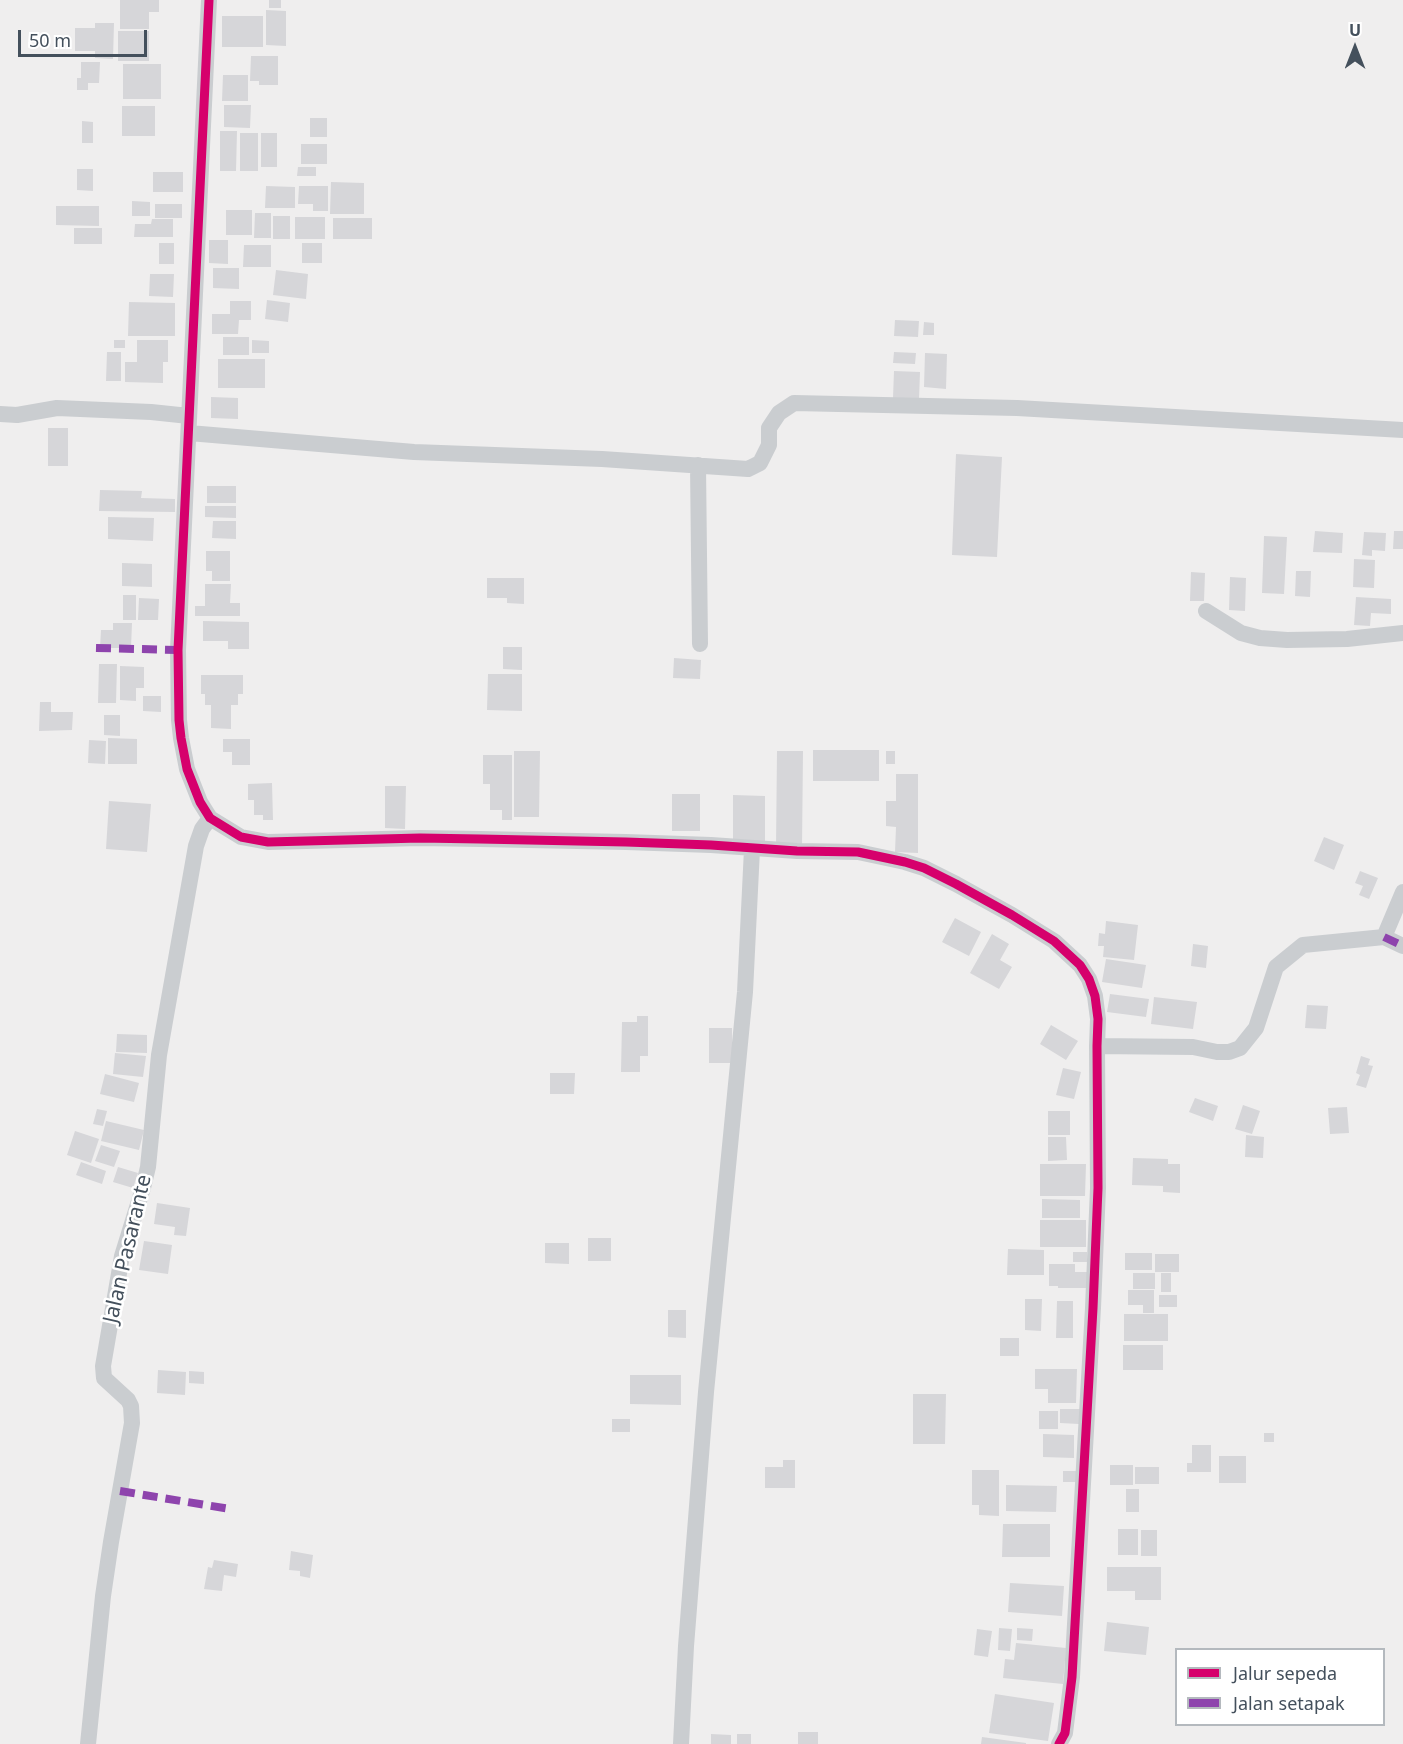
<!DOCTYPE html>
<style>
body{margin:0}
#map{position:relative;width:1403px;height:1744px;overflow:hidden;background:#efeeee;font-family:"Noto Sans",sans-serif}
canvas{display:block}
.legend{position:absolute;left:1175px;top:1648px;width:210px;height:78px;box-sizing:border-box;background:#fff;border:2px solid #b4b9be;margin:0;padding:8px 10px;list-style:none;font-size:18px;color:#44505c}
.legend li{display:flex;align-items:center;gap:12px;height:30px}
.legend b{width:30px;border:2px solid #b4b9be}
.north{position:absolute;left:1325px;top:18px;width:60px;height:60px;-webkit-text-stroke:4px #fff;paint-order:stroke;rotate:0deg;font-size:16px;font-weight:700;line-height:24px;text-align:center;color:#44505c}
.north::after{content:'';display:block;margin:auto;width:21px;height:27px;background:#44505c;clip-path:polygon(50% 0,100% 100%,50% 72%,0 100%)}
.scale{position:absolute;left:18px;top:30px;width:129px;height:27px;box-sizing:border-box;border:3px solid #44505c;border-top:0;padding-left:8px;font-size:18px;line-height:21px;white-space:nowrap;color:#44505c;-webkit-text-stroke:4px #fff;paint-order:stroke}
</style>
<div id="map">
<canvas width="1403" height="1744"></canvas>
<ul class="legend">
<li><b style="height:8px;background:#d6006c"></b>Jalur sepeda</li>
<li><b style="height:8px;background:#8e44ad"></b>Jalan setapak</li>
</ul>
<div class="north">U</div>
<div class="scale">50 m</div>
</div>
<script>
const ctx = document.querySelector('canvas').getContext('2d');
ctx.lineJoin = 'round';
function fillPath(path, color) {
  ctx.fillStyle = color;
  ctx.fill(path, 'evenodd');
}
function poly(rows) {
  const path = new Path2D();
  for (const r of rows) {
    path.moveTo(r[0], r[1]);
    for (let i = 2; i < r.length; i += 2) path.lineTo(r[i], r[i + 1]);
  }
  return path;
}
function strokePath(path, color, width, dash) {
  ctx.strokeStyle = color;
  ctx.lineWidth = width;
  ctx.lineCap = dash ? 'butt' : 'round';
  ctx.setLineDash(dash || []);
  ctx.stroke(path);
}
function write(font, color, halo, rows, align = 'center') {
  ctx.font = font + ' "Noto Sans",sans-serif';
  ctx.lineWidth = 5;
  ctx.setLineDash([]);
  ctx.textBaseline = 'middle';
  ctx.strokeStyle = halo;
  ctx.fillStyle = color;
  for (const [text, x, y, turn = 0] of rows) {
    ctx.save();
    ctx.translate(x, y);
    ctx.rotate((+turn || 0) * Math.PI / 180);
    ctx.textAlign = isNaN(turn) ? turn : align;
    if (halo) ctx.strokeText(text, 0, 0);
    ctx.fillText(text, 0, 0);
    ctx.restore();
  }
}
fillPath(poly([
 [120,0,159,0,159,12,149,12,149,29,120,29],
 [269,0,281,0,281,8,269,8],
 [266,10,286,11,286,46,266,45],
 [222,16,263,16,263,47,222,47],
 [95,23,114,23,113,59,95,58,95,51,75,51,75,28,95,28],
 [118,31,149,31,149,61,118,61],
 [251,56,278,56,278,85,259,85,259,81,250,81],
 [81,62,100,62,99,83,88,83,88,90,77,90,77,78,81,78],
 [123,64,161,64,161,99,123,99],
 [223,75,248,75,248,101,222,101],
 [224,105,251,105,250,128,224,127],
 [122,106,155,106,155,136,122,136],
 [310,118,327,118,327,137,310,137],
 [82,121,93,122,93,143,82,143],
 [220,131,237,131,236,171,220,171],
 [240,133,258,133,258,171,240,171],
 [261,133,277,133,277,167,261,167],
 [301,144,327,144,327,164,301,164],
 [298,167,316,167,316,176,297,176],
 [77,169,93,169,93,191,77,190],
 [153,172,183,172,183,192,153,192],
 [331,182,364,183,364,214,330,214],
 [266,186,295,187,295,208,265,208],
 [299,186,328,186,328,211,313,211,313,204,298,204],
 [132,201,150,202,150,216,132,216],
 [155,204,182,204,182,218,155,218],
 [56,206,99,206,99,226,56,225],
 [226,210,252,210,252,235,226,235],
 [255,213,271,213,271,238,254,238],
 [273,216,290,216,290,239,273,239],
 [295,217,325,217,325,239,295,239],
 [333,218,372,218,372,239,333,239],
 [152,219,173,219,173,237,134,237,135,224,151,224],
 [74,228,102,228,102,244,74,244],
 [209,240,228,240,228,264,209,263],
 [159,243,174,243,174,264,159,264],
 [302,243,322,243,322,263,302,263],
 [244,245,271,245,271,267,243,267],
 [213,268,239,268,239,289,213,288],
 [276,270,308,274,306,299,273,295],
 [150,274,174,274,173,297,149,296],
 [267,300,290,303,288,322,265,319],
 [230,301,251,301,251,320,239,320,238,334,212,334,212,314,230,314],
 [129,302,175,303,175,336,128,336],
 [895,320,919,321,918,337,894,336],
 [924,322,934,323,934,335,923,335],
 [223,337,249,337,249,355,223,355],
 [114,340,125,340,125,348,114,348],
 [137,340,168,340,168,362,163,362,163,383,125,382,125,362,137,362],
 [252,340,269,341,269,353,252,353],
 [107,352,121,352,121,381,106,381],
 [894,352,916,353,915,364,893,363],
 [925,353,947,354,946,389,924,387],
 [218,359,265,359,265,388,218,388],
 [894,371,920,372,919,399,893,398],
 [211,397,238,398,238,419,211,418],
 [48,428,68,428,68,466,48,466],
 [956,454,1002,457,997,557,952,555],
 [207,486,236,486,236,503,207,503],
 [100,490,142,491,141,498,175,499,175,512,99,511],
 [205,506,236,506,236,518,205,517],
 [108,517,154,518,153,541,108,539],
 [213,521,236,521,236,539,212,538],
 [1315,531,1343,533,1342,553,1313,552],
 [1394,531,1403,531,1403,549,1393,549],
 [1364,532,1386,533,1385,551,1372,550,1372,556,1362,555],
 [1264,536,1287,537,1284,594,1262,593],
 [206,551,230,551,230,581,212,581,212,571,206,571],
 [1354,559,1375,560,1374,588,1353,587],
 [122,563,152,564,152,587,122,586],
 [1296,571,1311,571,1310,597,1295,596],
 [1191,572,1205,573,1204,601,1190,601],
 [1230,577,1246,578,1245,611,1229,610],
 [487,578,524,578,524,604,507,603,507,598,487,598],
 [205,584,231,584,230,603,240,603,240,616,195,616,195,606,205,606],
 [123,595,136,595,136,620,123,620],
 [1356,597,1391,599,1391,614,1371,613,1370,626,1354,625],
 [139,598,159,599,158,620,138,620],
 [203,621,249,622,249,649,228,649,228,641,203,641],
 [113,623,132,623,131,648,100,648,101,630,113,630],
 [503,647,522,647,522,670,503,669],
 [674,658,701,660,700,679,673,678],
 [99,664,117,664,116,703,98,703],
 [120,666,144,667,144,688,136,688,136,701,120,700],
 [488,674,522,674,522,711,487,710],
 [201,675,243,675,243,694,238,694,238,705,231,705,231,729,211,728,211,705,205,705,205,694,201,694],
 [143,696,161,696,161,712,143,711],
 [40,702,51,702,51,712,73,712,72,730,39,731],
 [104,715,120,715,120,736,104,735],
 [108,738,137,739,137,764,108,764],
 [223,739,250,739,250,765,232,765,232,752,223,752],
 [89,740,106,741,105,764,88,763],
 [813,750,879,750,879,781,813,781],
 [514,751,540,751,539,817,514,817],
 [777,751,803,751,802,847,776,847],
 [886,751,895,751,895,764,886,764],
 [483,755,512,755,512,820,502,820,502,810,490,810,490,784,483,784],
 [896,774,918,774,918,853,895,852,896,827,886,826,886,801,896,801],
 [272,783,273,820,263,820,263,815,254,815,254,800,248,800,248,784],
 [385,786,406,786,405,829,385,828],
 [672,794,700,794,700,831,672,831],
 [733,795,765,796,765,844,733,844],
 [109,801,151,804,147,852,106,849],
 [1324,837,1344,845,1334,870,1314,861],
 [1360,871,1378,878,1369,899,1359,895,1363,886,1355,883],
 [955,918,981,932,969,956,942,942],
 [1106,921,1138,925,1134,960,1103,957,1104,946,1098,946,1099,933,1105,934],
 [992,934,1009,944,1000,960,1012,967,999,989,970,973],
 [1193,944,1208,946,1206,968,1191,966],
 [1106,959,1146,965,1142,988,1102,982],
 [1110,994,1149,999,1146,1017,1107,1012],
 [1154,997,1197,1002,1193,1029,1151,1024],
 [1307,1005,1328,1006,1326,1029,1305,1028],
 [637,1016,648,1016,648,1056,640,1056,640,1072,621,1072,622,1022,637,1022],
 [1051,1025,1078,1041,1066,1060,1040,1044],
 [709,1028,732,1028,732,1063,709,1063],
 [117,1034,147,1035,147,1053,116,1052],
 [115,1053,146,1056,143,1077,113,1074],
 [1361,1056,1370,1059,1368,1065,1373,1066,1366,1088,1356,1085,1360,1075,1356,1073],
 [1063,1068,1081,1072,1074,1099,1056,1095],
 [550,1073,575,1073,574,1094,550,1094],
 [105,1074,139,1083,134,1102,100,1094],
 [1195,1098,1218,1106,1213,1121,1189,1112],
 [1243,1105,1260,1111,1252,1134,1235,1129],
 [1347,1107,1349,1133,1330,1134,1328,1108],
 [97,1109,107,1111,103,1126,93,1124],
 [1048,1111,1070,1111,1070,1135,1048,1135],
 [106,1121,144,1130,139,1150,101,1141],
 [75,1131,99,1139,91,1163,67,1155],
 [1246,1135,1264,1137,1263,1158,1245,1157],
 [1048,1137,1066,1137,1067,1160,1048,1161],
 [101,1145,120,1151,114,1167,95,1161],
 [1133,1158,1168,1159,1168,1164,1180,1164,1180,1193,1163,1192,1163,1186,1132,1185],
 [81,1162,106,1171,102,1184,76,1175],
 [1040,1164,1086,1164,1085,1196,1040,1196],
 [118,1167,138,1173,133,1188,113,1182],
 [1042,1199,1080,1200,1080,1218,1042,1218],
 [157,1203,190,1208,186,1236,174,1235,175,1227,154,1224],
 [1040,1220,1086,1220,1086,1247,1040,1247],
 [588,1238,611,1238,611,1261,588,1261],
 [144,1241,172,1245,168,1274,139,1270],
 [545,1243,569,1243,569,1264,545,1263],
 [1008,1249,1044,1250,1044,1275,1007,1275],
 [1073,1252,1087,1252,1087,1262,1073,1262],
 [1125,1253,1152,1253,1152,1270,1125,1270],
 [1155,1254,1179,1254,1179,1272,1155,1272],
 [1049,1264,1075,1264,1075,1272,1089,1272,1089,1288,1058,1288,1058,1286,1049,1286],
 [1133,1273,1155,1273,1155,1289,1133,1289],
 [1161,1273,1171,1273,1171,1292,1161,1292],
 [1128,1290,1154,1290,1154,1313,1143,1313,1143,1305,1128,1305],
 [1159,1295,1177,1295,1177,1307,1159,1307],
 [1025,1299,1042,1299,1041,1331,1025,1330],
 [1057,1301,1073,1301,1073,1338,1056,1338],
 [668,1310,686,1310,686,1338,668,1337],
 [1124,1314,1168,1314,1168,1341,1124,1341],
 [1000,1338,1019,1338,1019,1356,1000,1356],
 [1123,1345,1163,1345,1163,1370,1123,1370],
 [1035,1369,1077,1369,1076,1403,1048,1403,1048,1389,1035,1389],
 [158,1370,186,1372,185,1395,157,1393],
 [189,1371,204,1372,204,1384,189,1383],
 [630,1375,681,1375,681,1405,630,1404],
 [913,1394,946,1394,945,1444,913,1444],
 [1060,1409,1080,1409,1079,1424,1060,1423],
 [1039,1411,1058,1411,1058,1429,1039,1429],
 [612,1419,630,1419,630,1432,612,1432],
 [1264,1433,1274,1433,1274,1442,1264,1442],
 [1043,1434,1074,1435,1074,1458,1043,1457],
 [1192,1445,1211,1445,1211,1472,1187,1472,1187,1463,1192,1463],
 [1219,1456,1246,1456,1246,1483,1219,1483],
 [783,1460,795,1460,795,1488,765,1488,765,1467,783,1467],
 [1110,1465,1133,1465,1133,1485,1110,1485],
 [1135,1467,1159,1467,1159,1484,1135,1484],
 [972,1470,999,1470,999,1516,979,1515,979,1505,972,1505],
 [1063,1471,1077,1471,1077,1482,1063,1482],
 [1006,1485,1057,1486,1056,1512,1006,1511],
 [1126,1489,1139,1489,1139,1512,1126,1512],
 [1003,1524,1050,1524,1050,1557,1002,1557],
 [1118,1529,1138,1529,1138,1555,1118,1555],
 [1141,1530,1157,1530,1157,1556,1141,1556],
 [291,1551,313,1555,310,1578,300,1576,300,1571,289,1570],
 [214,1560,238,1564,236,1577,224,1575,222,1591,204,1589,208,1567,212,1568],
 [1107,1567,1161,1567,1161,1600,1135,1600,1135,1591,1107,1591],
 [1010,1583,1064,1586,1062,1616,1008,1612],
 [1107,1622,1149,1627,1146,1655,1104,1651],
 [999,1628,1012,1629,1010,1651,998,1650],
 [1017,1628,1033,1629,1032,1641,1017,1640],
 [977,1629,992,1631,988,1657,974,1655],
 [1016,1643,1066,1648,1063,1684,1003,1678,1005,1659,1014,1660],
 [995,1694,1054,1703,1048,1741,989,1733],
 [798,1732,818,1732,818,1744,798,1744],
 [711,1734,731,1735,731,1744,711,1744],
 [737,1734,751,1734,751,1744,737,1744],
 [982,1737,1026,1743,1026,1744,981,1744]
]), '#d6d6d9');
strokePath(poly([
 [209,0,178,650,179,720,181,738,187,769,200,802,210,818,241,837,268,842,420,838,480,839,626,842,711,845,797,851,858,852,905,862,924,868,956,884,1012,915,1054,941,1080,965,1089,979,1095,996,1098,1019,1097,1046,1098,1188,1093,1308,1072,1677,1065,1733,1059,1744],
 [0,414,17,415,57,408,151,412,189,416],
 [189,433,414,452,602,459,748,469,760,463,769,445,769,428,779,413,794,403,1017,408,1403,430],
 [698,465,700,644],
 [1206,611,1241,633,1260,638,1287,640,1347,639,1403,633],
 [1384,937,1403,946],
 [1097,1046,1193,1047,1217,1052,1229,1052,1240,1048,1256,1028,1276,967,1303,945,1384,937,1403,892],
 [88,1744,103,1596,111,1542,132,1423,131,1406,128,1400,104,1378,103,1366,122,1256,143,1188,148,1167,159,1055,196,846,202,829,210,818],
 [681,1744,686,1646,706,1392,745,992,752,849]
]), '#cacdd0', 16);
strokePath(poly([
 [96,648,178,650],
 [1384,937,1403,946],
 [120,1491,230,1509]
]), '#8e44ad', 8, [15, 8]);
strokePath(poly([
 [209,0,178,650,179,720,181,738,187,769,200,802,210,818,241,837,268,842,420,838,480,839,626,842,711,845,797,851,858,852,905,862,924,868,956,884,1012,915,1054,941,1080,965,1089,979,1095,996,1098,1019,1097,1046,1098,1188,1093,1308,1072,1677,1065,1733,1059,1744]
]), '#d6006c', 9);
write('21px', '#44505c', '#fff', [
 ["Jalan Pasarante",128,1249,-77]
]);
</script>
